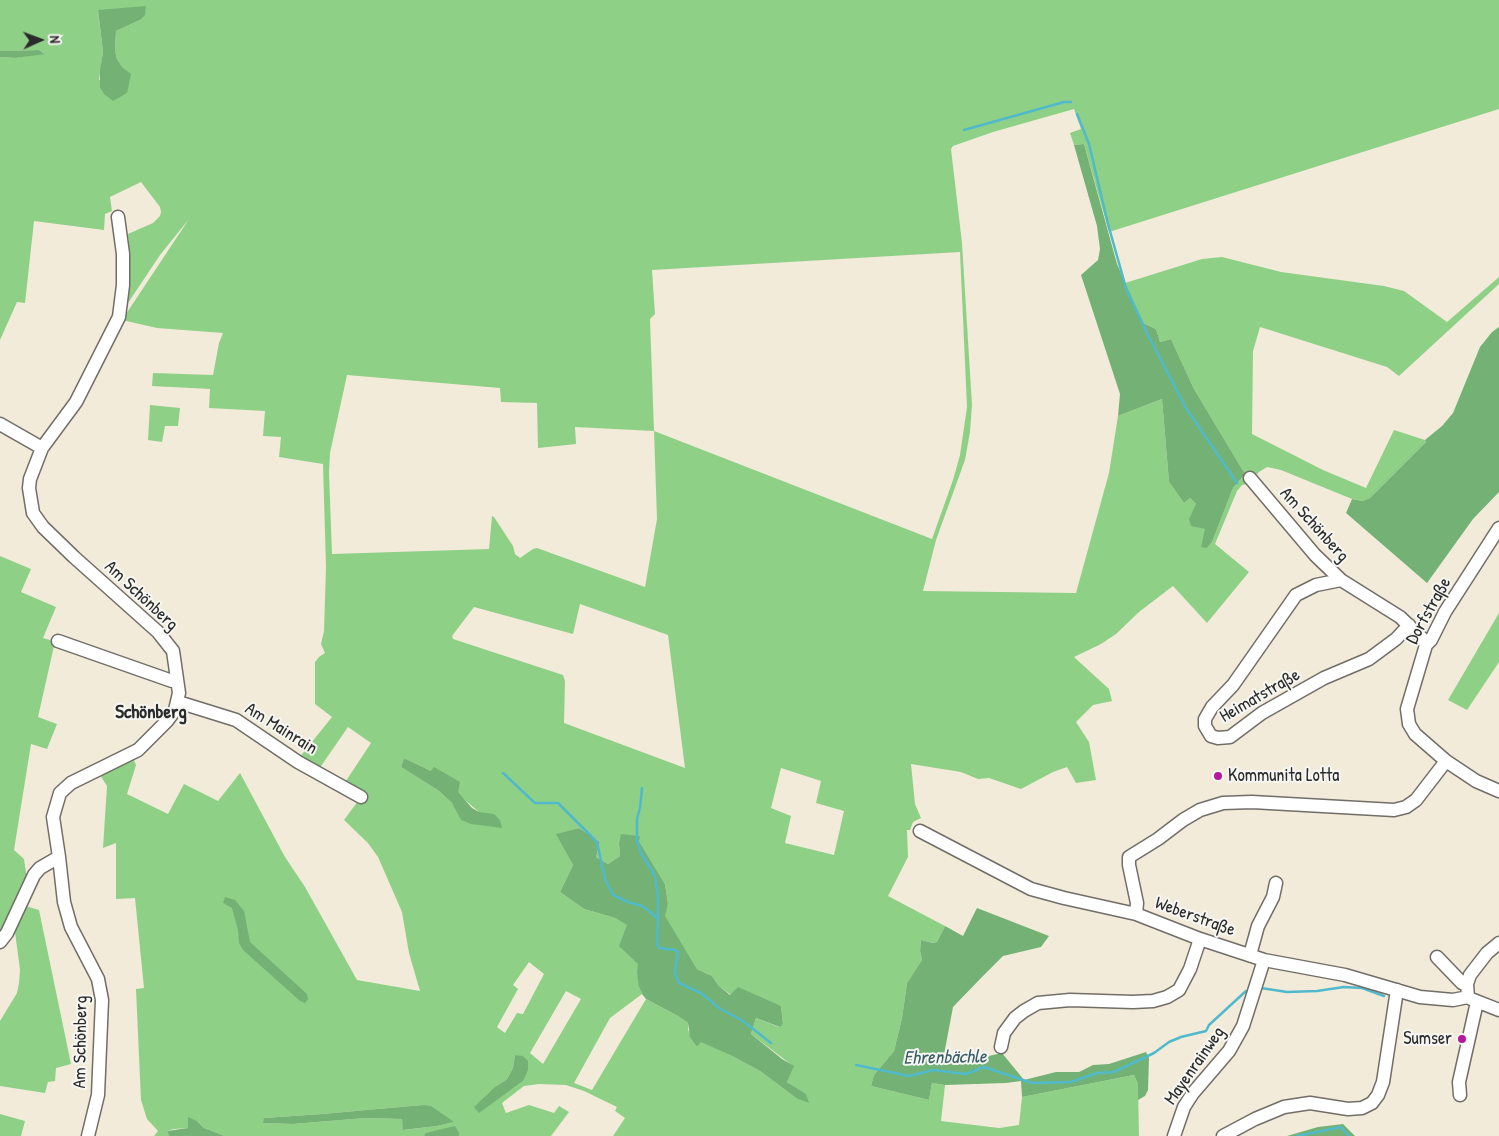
<!DOCTYPE html>
<meta charset="utf-8">
<style>
body{margin:0}
#map{position:relative;width:1499px;height:1136px;overflow:hidden;background:#f2ebda;font-family:"Patrick Hand",sans-serif}
canvas{display:block}
.north{position:absolute;left:15px;top:15px;width:50px;height:50px;-webkit-text-stroke:4px #f6f6f2;paint-order:stroke;rotate:88deg;font-size:14px;font-weight:700;line-height:20px;text-align:center;color:#2b2b2b}
.north::after{content:'';display:block;margin:auto;width:18px;height:22px;background:#2b2b2b;clip-path:polygon(50% 0,100% 100%,50% 72%,0 100%)}
</style>
<div id="map">
<canvas width="1499" height="1136"></canvas>
<div class="north">N</div>
</div>
<script>
const ctx = document.querySelector('canvas').getContext('2d');
ctx.lineJoin = 'round';
function fillPath(path, color) {
  ctx.fillStyle = color;
  ctx.fill(path, 'evenodd');
}
function poly(rows) {
  const path = new Path2D();
  for (const r of rows) {
    path.moveTo(r[0], r[1]);
    for (let i = 2; i < r.length; i += 2) path.lineTo(r[i], r[i + 1]);
  }
  return path;
}
function strokePath(path, color, width, dash) {
  ctx.strokeStyle = color;
  ctx.lineWidth = width;
  ctx.lineCap = dash ? 'butt' : 'round';
  ctx.setLineDash(dash || []);
  ctx.stroke(path);
}
function write(font, color, halo, rows, align = 'center') {
  ctx.font = font + ' "Patrick Hand",sans-serif';
  ctx.lineWidth = 4;
  ctx.setLineDash([]);
  ctx.textBaseline = 'middle';
  ctx.strokeStyle = halo;
  ctx.fillStyle = color;
  for (const [text, x, y, turn = 0] of rows) {
    ctx.save();
    ctx.translate(x, y);
    ctx.rotate((+turn || 0) * Math.PI / 180);
    ctx.textAlign = isNaN(turn) ? turn : align;
    if (halo) ctx.strokeText(text, 0, 0);
    ctx.fillText(text, 0, 0);
    ctx.restore();
  }
}
fillPath(poly([
 [0,0,1499,0,1499,109,1109,232,1084,144,1074,145,1070,133,1081,129,1074,109,993,132,953,146,951,149,962,243,972,405,970,432,965,460,936,540,923,591,1076,593,1109,473,1118,416,1162,399,1169,482,1184,503,1190,498,1196,504,1205,529,1207,548,1212,542,1233,488,1245,474,1194,389,1171,339,1160,342,1156,329,1143,323,1125,283,1202,259,1222,257,1281,272,1384,286,1404,291,1447,322,1499,277,1499,284,1399,376,1387,367,1260,327,1253,351,1252,434,1323,470,1366,488,1394,430,1425,440,1426,442,1370,498,1362,501,1352,499,1281,470,1267,467,1259,472,1248,484,1242,485,1237,491,1215,544,1249,572,1207,623,1173,586,1139,612,1116,634,1101,644,1074,657,1109,689,1112,701,1093,705,1076,722,1089,742,1096,780,1076,783,1067,767,1053,772,1021,789,989,778,978,779,961,772,911,764,915,804,921,818,913,822,910,830,907,830,908,857,888,896,945,926,937,942,933,943,921,940,920,951,922,960,907,983,902,1018,894,1051,874,1075,871,1086,929,1100,932,1083,945,1085,941,1121,999,1128,1019,1125,1022,1097,1134,1075,1138,1084,1139,1136,613,1136,625,1118,615,1111,617,1107,584,1091,566,1085,539,1084,524,1086,502,1103,506,1113,529,1105,554,1113,559,1106,569,1112,551,1136,459,1136,459,1132,455,1127,425,1133,424,1136,225,1136,204,1128,197,1121,189,1128,174,1129,167,1131,169,1136,154,1136,158,1131,147,1119,141,1100,136,989,144,988,135,898,116,899,116,843,103,848,107,786,100,775,133,758,136,765,127,794,168,814,184,784,218,801,240,773,285,857,305,887,357,980,420,991,409,953,402,912,378,857,368,843,344,820,361,797,344,784,371,743,348,727,319,769,299,758,332,717,315,704,315,662,319,657,325,653,321,644,324,631,326,567,323,464,279,457,281,437,263,436,265,411,209,408,210,389,152,386,153,373,213,375,219,343,223,333,157,328,122,320,189,219,160,255,124,309,125,251,129,250,128,234,153,223,160,216,161,212,160,207,141,182,110,197,112,211,105,214,104,230,34,221,25,303,17,302,0,340,0,57,15,58,44,53,39,50,0,51],
 [98,10,140,20,116,31,115,51,117,59,123,68,99,80,103,52],
 [960,252,967,407,960,455,953,480,932,539,654,431,650,319,655,314,652,270],
 [347,375,500,388,501,402,537,403,538,448,576,444,575,427,654,431,657,519,645,587,537,548,533,549,520,558,515,554,513,546,494,517,492,516,489,549,332,554,329,473,330,453],
 [580,604,668,635,685,768,564,723,565,681,563,675,453,639,452,636,474,607,573,634],
 [404,758,431,771,479,812,494,814,456,809,452,803,439,791,401,767],
 [781,768,821,781,816,803,844,811,834,855,785,843,791,816,771,808],
 [579,828,600,842,596,857,608,864,620,856,619,844,639,841,665,884,668,904,664,916,697,969,712,976,719,986,731,995,781,1006,783,1024,779,1027,756,1018,751,1034,793,1066,787,1082,805,1094,796,1098,760,1071,732,1056,701,1041,697,1047,688,1030,688,1023,678,1016,646,999,592,1090,574,1083,610,1018,642,994,639,987,639,964,631,956,628,925,615,918,584,909,560,892,573,865,557,834],
 [529,962,544,974,523,1014,517,1013,505,1033,497,1027,518,989,513,985],
 [566,991,581,999,543,1064,530,1053],
 [515,1056,528,1069,524,1080,495,1087,507,1079,513,1068],
 [422,1105,453,1122,437,1126,404,1130,402,1119,365,1118,293,1124,264,1123,264,1118,322,1114],
 [150,405,180,408,178,426,165,426,162,442,148,440],
 [0,556,31,569,21,592,56,607,43,638,50,640,54,646,38,717,57,724,47,749,31,744,14,850,24,859,27,879,4,930,0,930],
 [1499,613,1499,662,1467,710,1448,700],
 [22,905,39,910,71,1064,56,1068,55,1081,48,1082,45,1093,0,1086,0,1021,17,993,19,983,20,970,14,924],
 [0,1114,25,1121,21,1136,0,1136]
]), '#8fd087');
fillPath(poly([
 [146,6,145,15,140,20,116,31,115,51,117,59,123,68,131,74,127,93,113,101,104,94,100,87,100,70,103,52,98,10],
 [39,50,45,54,15,58,0,57,0,51],
 [1084,144,1117,264,1143,323,1156,329,1160,342,1171,339,1194,389,1245,474,1233,488,1212,542,1207,548,1201,547,1205,529,1191,526,1189,519,1196,504,1190,498,1184,503,1169,482,1162,399,1118,416,1120,394,1081,275,1098,260,1100,249,1097,226,1074,145],
 [1499,327,1499,492,1473,519,1427,583,1346,513,1352,499,1362,501,1370,498,1426,442,1425,440,1442,426,1453,413,1480,347,1492,332],
 [404,758,431,771,434,767,460,782,458,792,472,808,479,812,494,814,500,820,502,828,471,824,461,820,452,803,439,791,401,767],
 [579,828,600,842,596,857,608,864,620,856,619,844,621,834,640,836,639,841,665,884,668,904,665,916,697,969,712,976,719,986,730,995,738,987,781,1006,783,1024,780,1027,756,1018,751,1034,782,1059,794,1066,787,1082,806,1094,809,1103,796,1098,760,1071,732,1056,701,1042,697,1047,690,1037,688,1023,678,1016,646,999,642,994,639,987,637,972,638,964,619,946,627,925,615,918,584,909,560,892,573,865,556,834],
 [225,897,235,900,244,911,250,942,307,994,308,999,305,1003,300,1001,243,950,239,943,238,930,232,908,223,903],
 [977,908,1049,936,1041,947,1003,956,981,978,953,1007,943,1060,962,1062,1002,1053,1024,1080,1056,1072,1079,1072,1093,1065,1109,1064,1146,1052,1149,1058,1148,1090,1145,1096,1138,1100,1138,1084,1134,1075,1022,1097,1021,1081,1006,1083,945,1085,932,1083,929,1100,871,1086,874,1075,894,1051,902,1018,907,983,922,960,920,951,921,940,933,943,937,942,945,926,963,936],
 [515,1055,523,1056,528,1061,528,1070,524,1080,479,1113,474,1107,495,1087,507,1079,513,1068],
 [422,1105,431,1106,454,1122,437,1126,403,1130,402,1119,365,1118,293,1124,263,1123,264,1118,322,1114],
 [188,1117,197,1121,204,1128,225,1136,169,1136,167,1131,188,1128],
 [1343,1124,1355,1136,1287,1136,1318,1127],
 [455,1126,459,1132,459,1136,424,1136,425,1133]
]), '#73b274');
strokePath(poly([
 [1077,114,1089,144,1108,224,1126,288,1148,335,1186,408,1237,483],
 [964,130,1064,102,1071,102],
 [503,773,535,803,558,803,597,842,605,879,613,895,628,902,642,906,648,910,658,919,657,943,659,948,675,950,678,952,675,972,679,983,701,993,719,1008,743,1021,771,1043],
 [642,788,640,808,637,819,637,841,641,853,655,876,658,895,658,918],
 [1261,988,1287,992,1317,991,1344,987,1362,988,1384,996],
 [856,1065,909,1076,933,1070,966,1074,984,1067,1032,1083,1071,1082,1097,1073,1114,1072,1154,1053,1169,1042,1181,1037,1206,1031,1209,1025,1246,991],
 [1297,1136,1341,1127,1349,1136]
]), '#50bacc', 2.5);
const minor = poly([
 [0,424,42,448],
 [1250,478,1315,555,1341,580,1400,617,1422,638,1426,645],
 [1499,528,1445,612,1431,640,1426,645,1407,709,1409,724,1415,734,1446,761,1476,781,1499,791],
 [1341,580,1316,585,1296,595,1233,685,1212,707,1205,719,1205,726,1211,736,1218,738,1230,737,1262,713,1324,678,1369,659,1396,639,1409,625],
 [58,641,172,681,177,680],
 [178,702,236,720,298,762,361,797],
 [920,831,1031,889,1064,898,1136,914,1200,939,1264,960,1345,975,1420,997,1453,1000,1468,997],
 [1136,914,1137,903,1129,865,1129,857,1158,839,1183,820,1200,810,1223,803,1252,802,1394,810,1406,807,1416,800,1446,761],
 [0,942,7,933,34,875,40,868,59,857],
 [1250,955,1258,926,1273,897,1276,883],
 [1437,957,1462,983,1467,984],
 [1468,997,1467,984,1470,975,1487,953,1499,943],
 [1471,999,1499,1010],
 [1001,1047,1004,1033,1015,1018,1024,1011,1038,1003,1070,1000,1133,1002,1153,1001,1167,997,1179,990,1190,969,1200,939],
 [1460,1095,1459,1082,1477,1002],
 [88,1136,98,1095,102,1000,98,979,71,927,64,902,59,857,53,817,60,793,71,783,138,750,167,721,175,710,179,693,173,651,158,632,74,557,43,527,33,513,29,488,30,479,42,448,76,402,119,317,123,285,123,254,118,217],
 [1174,1136,1184,1107,1193,1093,1229,1051,1243,1026,1264,960],
 [1223,1136,1255,1119,1284,1107,1310,1103,1348,1109,1362,1108,1372,1103,1378,1095,1383,1082,1397,990]
]);
strokePath(minor, '#716e68', 15);
strokePath(minor, '#fff', 12);
for (const [x, y, r, color] of [
 [1218,776,5,"#b5179e"],
 [1462,1039,5,"#b5179e"]
]) {
  const dot = new Path2D();
  dot.arc(x, y, r, 0, 2 * Math.PI);
  ctx.fillStyle = color;
  ctx.fill(dot);
  strokePath(dot, '#f6f6f2', 2);
}
write('18px', '#2b2b2b', '#f6f6f2', [
 ["Am Schönberg",1314,525,48],
 ["Am Schönberg",141,596,43],
 ["Dorfstraße",1429,611,-61],
 ["Heimatstraße",1260,696,-30],
 ["Am Mainrain",281,729,32],
 ["Weberstraße",1195,917,20],
 ["Am Schönberg",81,1042,-89],
 ["Mayenrainweg",1195,1066,-55]
]);
write('18px', '#2b2b2b', '#f6f6f2', [
 ["Kommunita Lotta",1228,776],
 ["Sumser",1452,1039,"right"]
], 'left');
write('bold 19px', '#2b2b2b', '#f6f6f2', [
 ["Schönberg",151,713]
]);
write('italic 19px', '#385d63', '#f6f6f2', [
 ["Ehrenbächle",945,1058,-1]
]);
</script>
